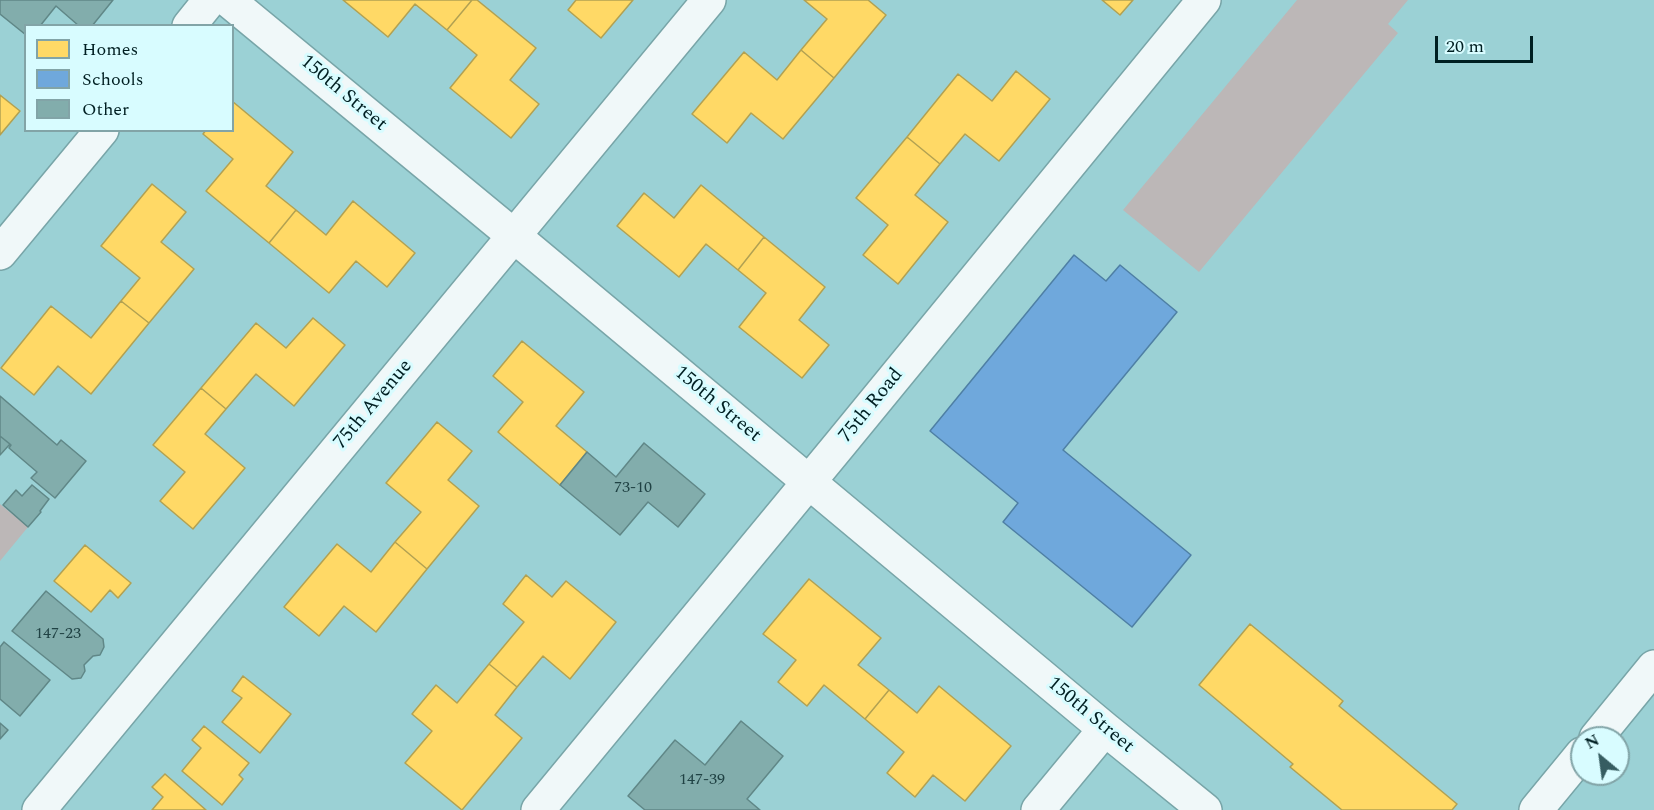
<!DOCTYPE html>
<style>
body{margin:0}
#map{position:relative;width:1654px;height:810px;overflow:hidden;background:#9bd1d5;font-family:Spectral,serif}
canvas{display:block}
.legend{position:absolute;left:24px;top:24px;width:210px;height:108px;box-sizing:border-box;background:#d8fcff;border:2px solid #82a4a7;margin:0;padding:8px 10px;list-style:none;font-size:18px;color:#001f22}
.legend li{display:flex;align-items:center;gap:12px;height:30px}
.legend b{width:30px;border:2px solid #82a4a7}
.north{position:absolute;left:1570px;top:726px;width:60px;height:60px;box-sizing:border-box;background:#d8fcff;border:2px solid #82a4a7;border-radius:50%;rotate:331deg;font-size:16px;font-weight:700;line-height:24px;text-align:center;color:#001f22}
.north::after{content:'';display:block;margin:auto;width:21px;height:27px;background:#365d61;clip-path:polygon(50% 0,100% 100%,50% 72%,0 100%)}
.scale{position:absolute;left:1435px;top:36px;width:98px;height:27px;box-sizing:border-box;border:3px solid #001f22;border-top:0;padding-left:8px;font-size:18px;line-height:21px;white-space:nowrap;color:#001f22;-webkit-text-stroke:4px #d8fcff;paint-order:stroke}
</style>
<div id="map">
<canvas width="1654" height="810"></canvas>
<ul class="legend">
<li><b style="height:16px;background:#ffd966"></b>Homes</li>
<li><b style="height:16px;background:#6fa8dc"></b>Schools</li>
<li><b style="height:16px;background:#82adac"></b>Other</li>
</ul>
<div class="north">N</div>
<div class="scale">20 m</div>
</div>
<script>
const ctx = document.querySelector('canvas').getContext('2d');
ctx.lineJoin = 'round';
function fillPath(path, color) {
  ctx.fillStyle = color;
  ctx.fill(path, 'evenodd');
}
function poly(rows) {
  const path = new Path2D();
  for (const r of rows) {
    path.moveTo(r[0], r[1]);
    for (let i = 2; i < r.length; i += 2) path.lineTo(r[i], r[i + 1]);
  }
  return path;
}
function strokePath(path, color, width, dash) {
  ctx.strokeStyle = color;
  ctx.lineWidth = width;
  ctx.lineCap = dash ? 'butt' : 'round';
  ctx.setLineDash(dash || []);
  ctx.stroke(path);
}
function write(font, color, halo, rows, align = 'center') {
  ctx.font = font + ' Spectral,serif';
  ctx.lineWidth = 6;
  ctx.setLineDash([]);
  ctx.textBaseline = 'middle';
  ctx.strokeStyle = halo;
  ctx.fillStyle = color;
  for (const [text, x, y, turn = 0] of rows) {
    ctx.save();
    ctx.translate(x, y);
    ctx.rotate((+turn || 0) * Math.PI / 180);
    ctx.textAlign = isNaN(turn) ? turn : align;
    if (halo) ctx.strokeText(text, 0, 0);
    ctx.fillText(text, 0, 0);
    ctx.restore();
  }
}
fillPath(poly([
 [1297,0,1408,0,1388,24,1398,33,1199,272,1123,210],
 [0,504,28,527,0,561]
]), '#bcb7b7');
const homes = poly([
 [343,0,472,0,447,30,415,4,388,37,343,0],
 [472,0,477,0,536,48,510,80,539,104,511,138,450,88,477,55,447,30,472,0],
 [576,0,633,0,601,38,568,10,576,0],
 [804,0,868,0,886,15,834,78,801,50,827,19,804,0],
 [1102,0,1133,0,1120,15,1102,0],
 [801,50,834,78,783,139,751,113,727,143,692,114,744,52,777,80,801,50],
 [1016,71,1050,99,999,161,965,134,940,164,907,137,958,74,992,101,1016,71],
 [0,95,20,111,0,135,0,95],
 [232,101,293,152,266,186,296,210,269,243,206,191,233,159,203,134,206,130,232,130,232,101],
 [907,137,940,164,915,195,948,222,898,284,863,255,888,225,856,198,907,137],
 [152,184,186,212,161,242,194,269,149,323,121,301,140,278,101,246,152,184],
 [701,185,764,237,738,270,706,244,679,277,617,226,644,193,674,218,701,185],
 [353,201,415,253,387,287,356,261,329,293,269,243,296,210,326,235,353,201],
 [764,237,825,287,799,320,829,345,802,378,739,327,766,293,738,270,764,237],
 [121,301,149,323,91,394,58,366,34,395,1,368,51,306,91,338,121,301],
 [313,318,345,345,294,406,256,374,226,409,201,388,256,323,286,348,313,318],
 [522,341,584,392,556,426,587,452,560,485,498,432,523,402,493,376,522,341],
 [201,388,226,409,205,434,245,468,193,529,160,501,185,472,153,445,201,388],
 [437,422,472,451,448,480,479,506,427,569,395,542,421,512,386,483,437,422],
 [395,542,427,569,376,632,344,606,319,636,284,607,337,544,371,572,395,542],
 [85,545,131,583,118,598,110,590,91,612,54,581,85,545],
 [526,575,552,597,566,581,616,622,570,679,543,656,517,687,489,664,524,622,503,604,526,575],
 [809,579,881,638,858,665,889,690,865,719,824,685,807,706,778,682,796,660,763,634,809,579],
 [1250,624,1343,701,1339,706,1457,804,1452,810,1342,810,1290,767,1293,764,1199,685,1250,624],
 [489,664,517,687,495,715,522,738,462,810,405,763,432,731,412,714,436,685,457,703,489,664],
 [243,676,291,714,260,753,222,722,242,698,232,691,243,676],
 [939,686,1011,746,965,801,933,775,915,797,887,773,904,752,865,719,889,690,917,713,939,686],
 [204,726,249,763,239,775,243,779,222,805,182,771,201,748,192,740,204,726],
 [165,774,206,810,152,810,163,797,152,787,165,774]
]);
fillPath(homes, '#ffd966');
strokePath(homes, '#b2a152', 1.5);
const schools = poly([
 [1074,255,1106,281,1120,265,1177,312,1063,450,1191,555,1132,627,1003,522,1018,503,930,431,1074,255]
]);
fillPath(schools, '#6fa8dc');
strokePath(schools, '#4e7fa4', 1.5);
const building = poly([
 [0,0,113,0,92,26,79,26,56,6,40,26,26,26,26,35,0,14,0,0],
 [0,396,57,445,61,440,86,461,55,498,31,478,37,472,9,448,11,445,0,436,0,396],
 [0,436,10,444,0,455,0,436],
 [644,443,705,494,678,527,648,502,620,535,560,485,587,452,616,477,644,443],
 [32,485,49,499,40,511,41,512,28,527,3,505,16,490,22,496,32,485],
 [46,591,103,639,104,647,100,655,93,656,84,665,85,671,81,678,72,679,12,631,46,591],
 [4,642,50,680,20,716,0,699,0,647,4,642],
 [741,721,783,756,747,799,760,810,645,810,628,796,675,740,705,765,741,721],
 [0,723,8,730,0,739,0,723]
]);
fillPath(building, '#82adac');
strokePath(building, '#608787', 1.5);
const minor = poly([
 [228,0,514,236,1105,729,1205,810],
 [189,26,210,0],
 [0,253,102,130],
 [1596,738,1654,667],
 [39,810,709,0],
 [538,810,841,443,1204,0],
 [1038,810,1105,729],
 [1536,810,1582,754]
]);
strokePath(minor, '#78a5a8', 36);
strokePath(minor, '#f0f8f9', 33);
write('16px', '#204244', null, [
 ["73-10",633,489],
 ["147-23",58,635],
 ["147-39",702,781]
]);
write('20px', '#001f22', '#d8fcff', [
 ["150th Street",343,94,40],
 ["75th Avenue",374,405,-50],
 ["150th Street",717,405,40],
 ["75th Road",872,406,-51],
 ["150th Street",1090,716,40]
]);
</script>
